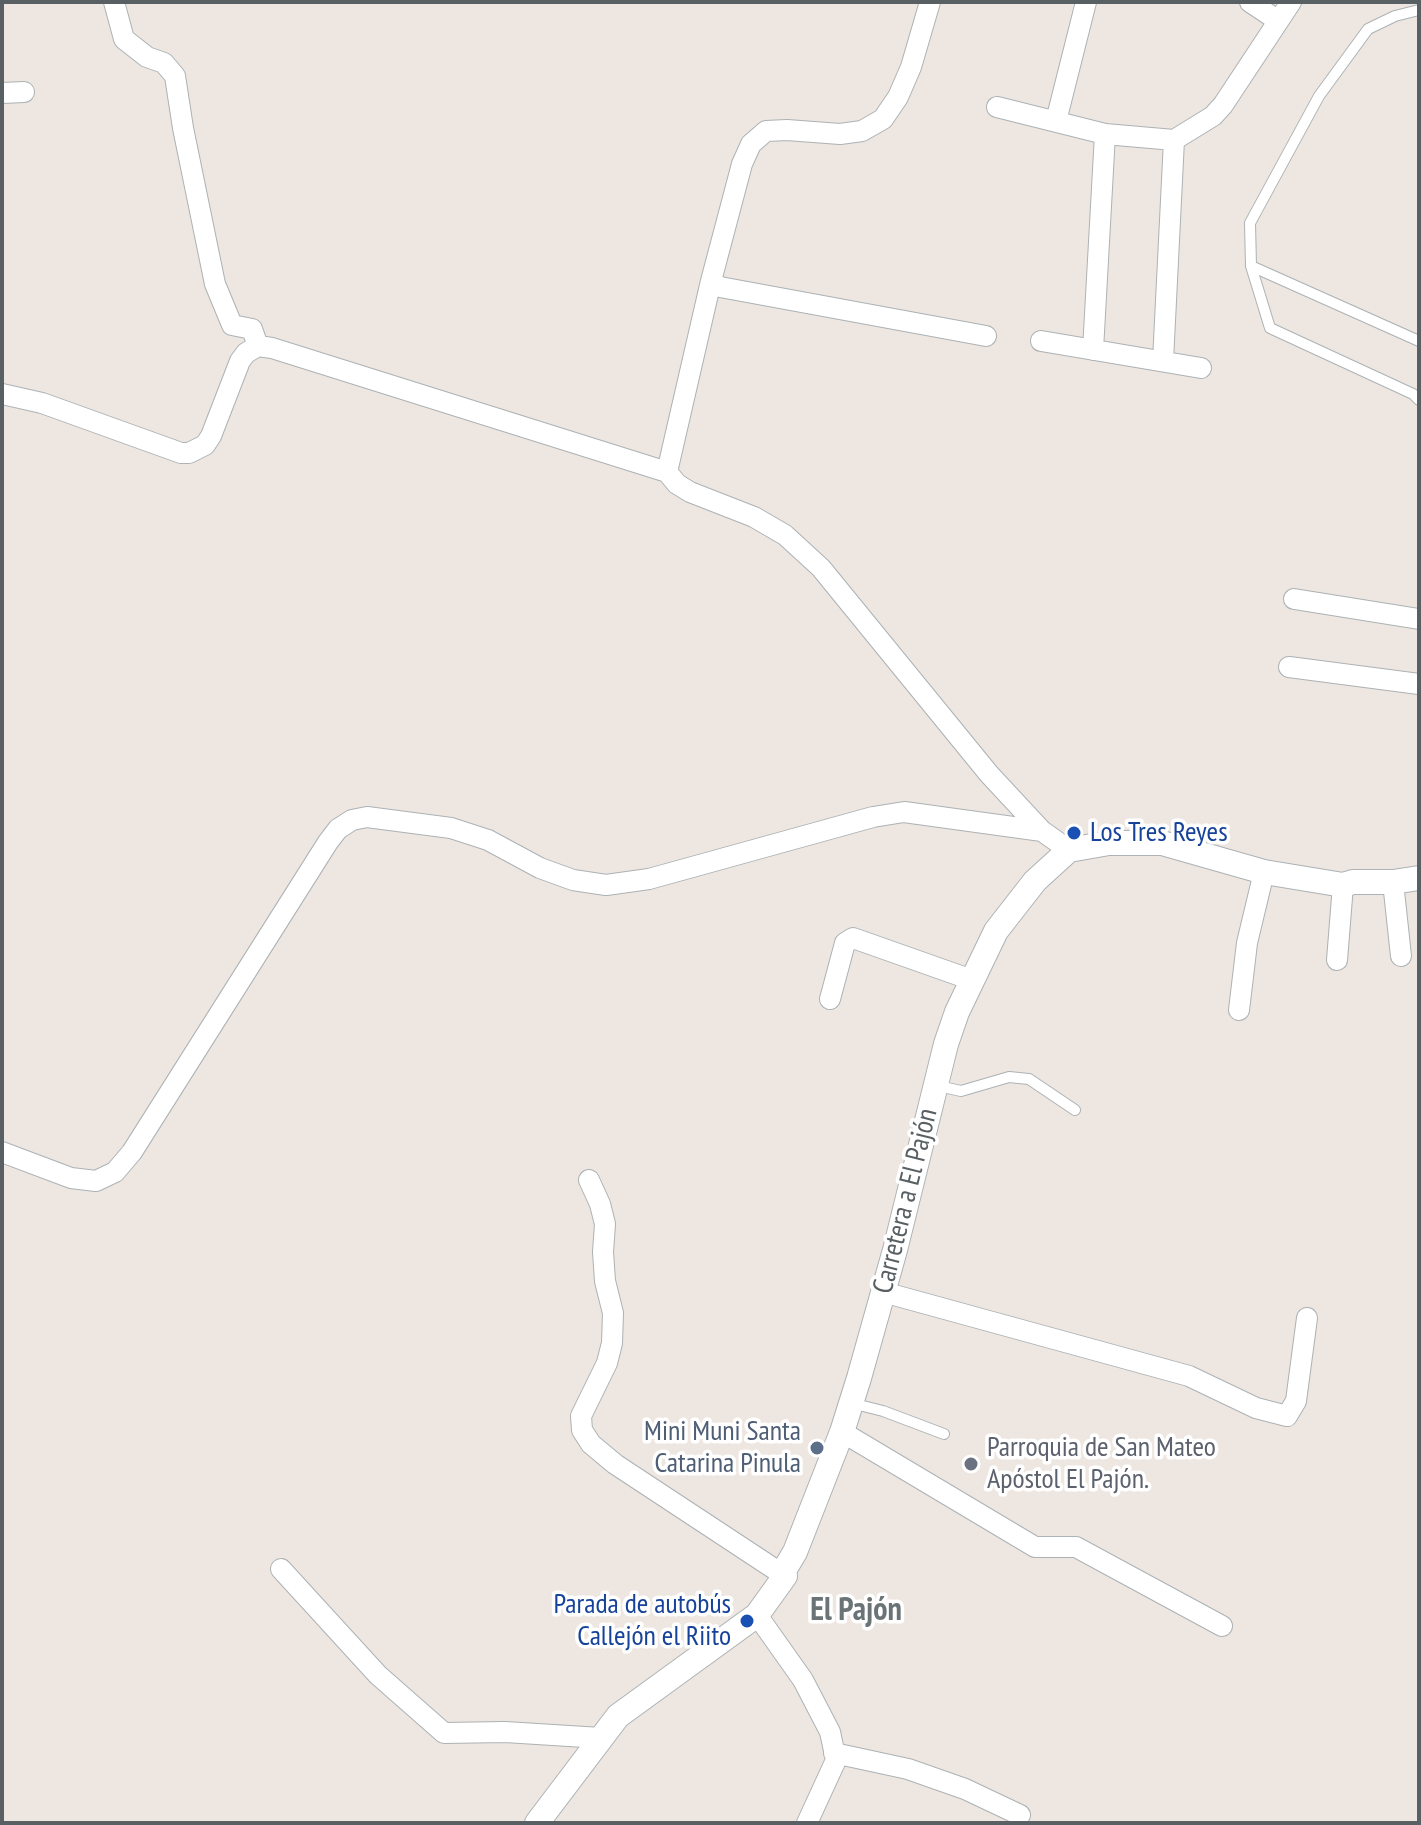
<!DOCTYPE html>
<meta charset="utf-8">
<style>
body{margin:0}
#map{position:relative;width:1421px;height:1825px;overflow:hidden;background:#eee6e0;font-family:"PT Sans Narrow",sans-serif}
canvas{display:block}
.frame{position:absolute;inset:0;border:4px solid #596063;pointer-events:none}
</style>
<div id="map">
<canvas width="1421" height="1825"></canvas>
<div class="frame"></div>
</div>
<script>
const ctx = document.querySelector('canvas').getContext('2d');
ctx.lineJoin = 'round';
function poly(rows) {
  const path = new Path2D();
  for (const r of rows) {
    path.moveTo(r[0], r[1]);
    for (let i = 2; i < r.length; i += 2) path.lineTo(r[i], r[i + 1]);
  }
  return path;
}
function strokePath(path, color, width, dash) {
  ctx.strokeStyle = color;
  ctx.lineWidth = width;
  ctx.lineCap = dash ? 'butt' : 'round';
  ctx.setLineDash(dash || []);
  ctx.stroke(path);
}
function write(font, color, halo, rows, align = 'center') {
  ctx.font = font + ' "PT Sans Narrow",sans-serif';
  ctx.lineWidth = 7;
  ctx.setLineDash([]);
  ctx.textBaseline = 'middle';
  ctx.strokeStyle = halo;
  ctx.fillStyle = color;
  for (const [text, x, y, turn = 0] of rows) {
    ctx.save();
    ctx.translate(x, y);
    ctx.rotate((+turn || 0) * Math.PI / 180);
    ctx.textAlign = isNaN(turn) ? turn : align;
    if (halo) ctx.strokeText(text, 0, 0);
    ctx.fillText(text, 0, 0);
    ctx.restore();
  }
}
const service = poly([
 [1419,10,1395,16,1368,29,1319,96,1250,223,1251,266,1419,341],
 [1251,266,1270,328,1413,394,1419,400],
 [938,1086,961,1091,1009,1077,1029,1079,1075,1110],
 [851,1403,883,1411,944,1434]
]);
const minor = poly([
 [114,2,124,39,147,57,164,63,175,76,183,128,215,284,232,325,252,329,258,346],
 [930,2,911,67,898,97,883,119,862,131,840,134,787,130,766,131,751,144,742,164,711,281,667,472,677,484,690,492,754,517,785,535,821,568,989,774,1042,831,1069,850],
 [1250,2,1277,20],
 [2,93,24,92],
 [997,107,1105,134,1174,140,1213,116,1223,105,1291,2],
 [1056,121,1086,2],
 [711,281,720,287,986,336],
 [1041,341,1201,368],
 [1093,350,1105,134],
 [1163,361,1174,140],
 [2,394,42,403,181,453,189,453,205,445,211,436,240,361,246,353,258,346,272,348,667,472],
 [1294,599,1419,619],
 [1289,667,1419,684],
 [1393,882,1401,956],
 [1337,960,1343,885],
 [830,999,845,943,853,938,972,980],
 [1239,1010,1247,943,1264,872],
 [2,1152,71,1178,96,1181,115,1172,132,1152,328,842,338,829,352,820,367,817,451,828,488,840,540,868,573,880,606,885,649,879,873,817,904,812,1042,831],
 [589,1180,600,1204,605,1224,603,1252,605,1281,613,1313,612,1343,607,1363,581,1416,582,1430,591,1444,615,1464,785,1576],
 [883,1292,1189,1376,1256,1408,1287,1416,1296,1401,1307,1318],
 [842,1432,1035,1547,1076,1547,1222,1626],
 [281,1569,378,1675,444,1733,505,1732,601,1738],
 [757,1615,803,1680,830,1732,836,1760,807,1823],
 [834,1753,908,1769,965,1789,1020,1815]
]);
const tertiary = poly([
 [537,1823,618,1716,757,1615,785,1576,783,1572,795,1552,842,1432,859,1378,895,1250,946,1044,957,1012,996,931,1035,881,1069,850,1109,843,1162,843,1264,872,1343,885,1353,882,1393,882,1419,878]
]);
strokePath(service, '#acb2b5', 12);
strokePath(minor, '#acb2b5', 22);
strokePath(tertiary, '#acb2b5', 26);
strokePath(service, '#fff', 10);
strokePath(minor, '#fff', 20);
strokePath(tertiary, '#fff', 24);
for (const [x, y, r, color] of [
 [1074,833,8,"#1a4fb4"],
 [817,1448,8,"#5c6f8a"],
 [971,1464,8,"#6b7280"],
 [747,1621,8,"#1a4fb4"]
]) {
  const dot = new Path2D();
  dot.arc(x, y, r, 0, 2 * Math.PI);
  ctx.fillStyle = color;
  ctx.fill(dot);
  strokePath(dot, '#fff', 3);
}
write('28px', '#164399', '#fff', [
 ["Los Tres Reyes",1090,833],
 ["Parada de autobús",731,1605,"right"],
 ["Callejón el Riito",731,1637,"right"]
], 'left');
write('28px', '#596063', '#fff', [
 ["Carretera a El Pajón",906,1201,-76]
]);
write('28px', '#4e5e75', '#fff', [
 ["Mini Muni Santa",801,1432],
 ["Catarina Pinula",801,1464]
], 'right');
write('28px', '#5b616d', '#fff', [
 ["Parroquia de San Mateo",987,1448],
 ["Apóstol El Pajón.",987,1480]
], 'left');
write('bold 32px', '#6a7375', '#fff', [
 ["El Pajón",856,1611]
]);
</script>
